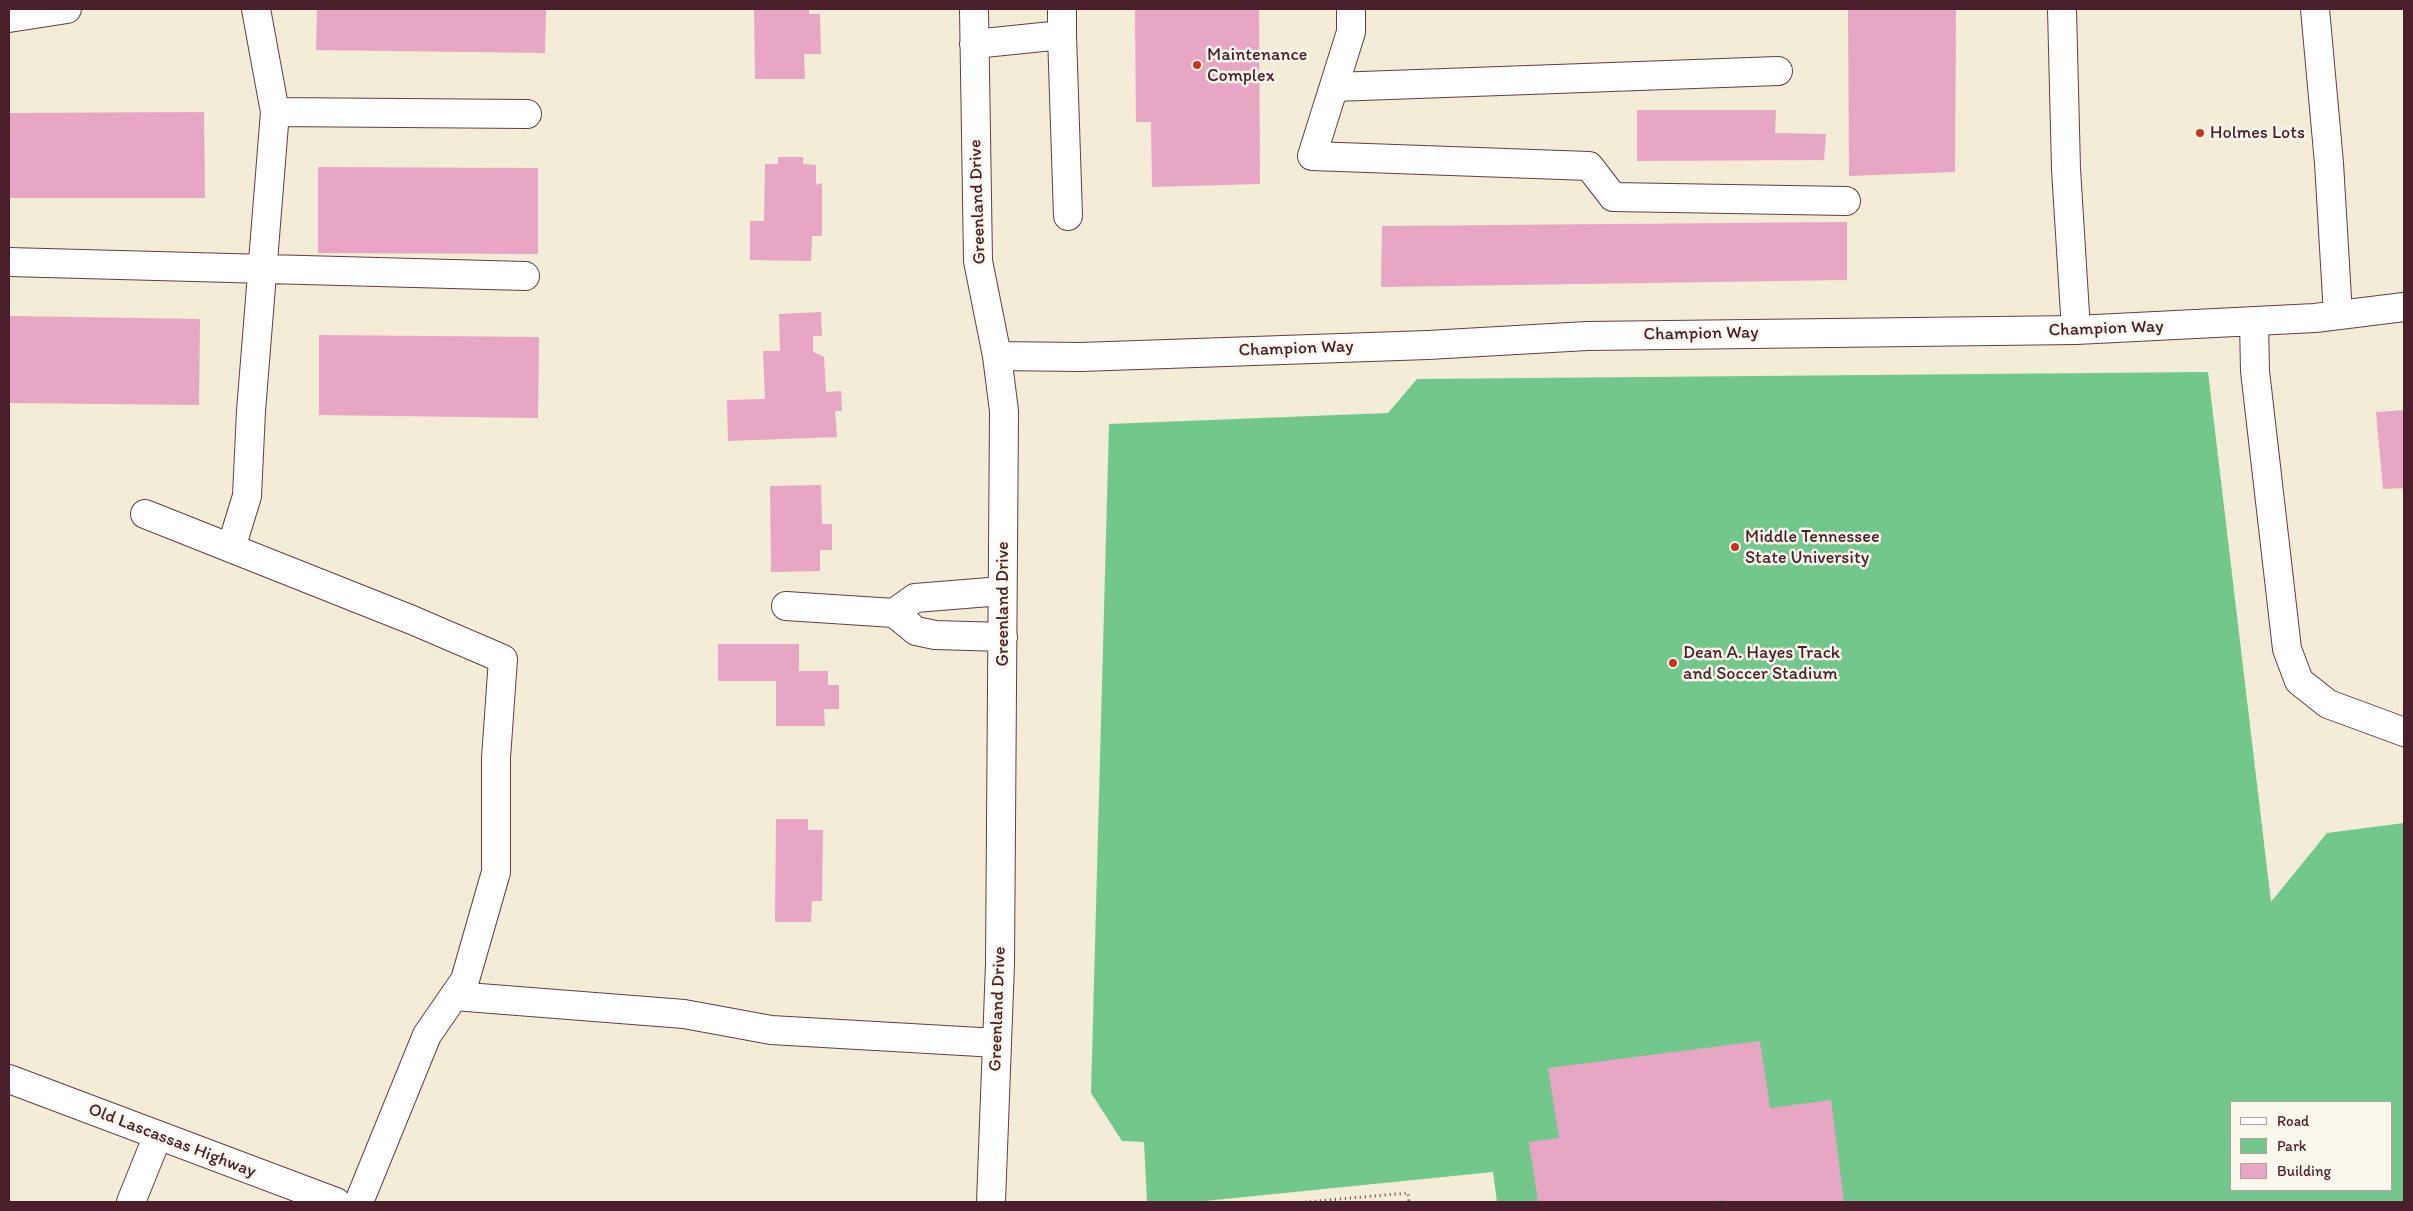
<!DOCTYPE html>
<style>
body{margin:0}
#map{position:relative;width:2413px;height:1211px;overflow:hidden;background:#f3ecd6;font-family:Itim,sans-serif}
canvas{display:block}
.frame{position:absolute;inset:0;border:10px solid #4a1f2b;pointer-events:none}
.legend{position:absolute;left:2230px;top:1101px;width:162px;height:90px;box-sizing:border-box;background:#fbf7ec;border:1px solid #b4a19f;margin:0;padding:6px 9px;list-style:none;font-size:15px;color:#4a1f2b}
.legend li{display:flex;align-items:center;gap:10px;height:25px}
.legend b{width:25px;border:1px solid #b4a19f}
</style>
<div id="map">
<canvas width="2413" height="1211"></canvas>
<div class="frame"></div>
<ul class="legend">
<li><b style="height:6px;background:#fff"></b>Road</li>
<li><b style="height:14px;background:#72c88c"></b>Park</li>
<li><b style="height:14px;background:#e7a6c4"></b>Building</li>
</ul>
</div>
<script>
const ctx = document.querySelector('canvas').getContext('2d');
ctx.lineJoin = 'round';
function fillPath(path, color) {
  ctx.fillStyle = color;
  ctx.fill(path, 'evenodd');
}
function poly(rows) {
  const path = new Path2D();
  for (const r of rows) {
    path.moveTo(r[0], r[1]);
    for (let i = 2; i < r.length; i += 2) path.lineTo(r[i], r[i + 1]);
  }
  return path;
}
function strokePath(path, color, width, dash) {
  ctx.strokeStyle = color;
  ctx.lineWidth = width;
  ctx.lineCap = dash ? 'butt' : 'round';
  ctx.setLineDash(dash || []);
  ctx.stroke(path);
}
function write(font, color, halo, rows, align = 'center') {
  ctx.font = font + ' Itim,sans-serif';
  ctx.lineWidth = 5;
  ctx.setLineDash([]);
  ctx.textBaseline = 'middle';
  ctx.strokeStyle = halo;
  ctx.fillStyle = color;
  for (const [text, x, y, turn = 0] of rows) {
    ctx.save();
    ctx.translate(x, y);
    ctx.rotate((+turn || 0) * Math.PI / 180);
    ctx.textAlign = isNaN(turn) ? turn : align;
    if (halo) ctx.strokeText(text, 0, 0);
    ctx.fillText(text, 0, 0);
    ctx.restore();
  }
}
fillPath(poly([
 [2208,372,2271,902,2327,833,2404,823,2404,1202,1497,1202,1493,1172,1195,1202,1147,1202,1144,1142,1122,1141,1091,1093,1109,424,1388,413,1417,379],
 [2232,1102,2392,1102,2392,1190,2232,1190]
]), '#72c88c');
fillPath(poly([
 [317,9,546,9,545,53,316,50],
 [754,9,809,9,809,14,820,14,821,54,804,54,805,79,755,79],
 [1135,9,1259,9,1260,184,1152,187,1151,122,1136,122],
 [1848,9,1956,9,1955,172,1849,176],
 [1637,110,1776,110,1775,133,1826,134,1824,160,1637,161],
 [204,112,205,198,9,198,9,113],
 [778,157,803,157,803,164,816,165,816,185,822,183,822,236,812,236,811,261,750,260,750,221,764,221,765,164,778,164],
 [318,167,538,168,538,254,318,253],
 [1847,222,1847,280,1381,287,1382,226],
 [821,312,822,336,813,336,813,352,824,357,826,392,841,391,842,411,835,411,837,437,728,441,727,400,765,399,763,351,780,351,779,314],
 [9,316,200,319,199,405,9,403],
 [319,335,539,337,538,418,319,415],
 [2404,410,2404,488,2383,489,2376,412],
 [821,485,822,524,832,524,832,550,820,550,820,571,771,572,770,486],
 [718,644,799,644,799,671,828,671,828,685,839,685,839,709,824,709,825,726,776,726,776,681,718,681],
 [776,819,808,819,808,830,823,830,822,901,812,901,811,922,775,922],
 [1760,1041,1770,1108,1831,1100,1844,1202,1725,1202,1724,1200,1704,1202,1538,1202,1529,1142,1559,1138,1548,1068]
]), '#e7a6c4');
const minor = poly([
 [974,9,978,261,997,356,1004,411,1000,964,991,1202],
 [1351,9,1351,32,1312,156,1589,166,1613,197,1846,201],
 [2062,9,2066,169,2076,330],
 [2315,9,2329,163,2338,315],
 [9,18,67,9],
 [1062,35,1068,216],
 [974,44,1062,35,1062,9],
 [1334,87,1778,71],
 [275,112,527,114],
 [9,262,525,276],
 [2254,322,2255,371,2287,649,2299,681,2328,704,2404,732],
 [997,356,1080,357,1428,345,1587,336,2076,330,2315,318,2404,307],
 [145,514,412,620,503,659,496,758,496,872,465,980,427,1035,359,1202],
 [231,548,247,496,251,411,275,112,256,9],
 [1002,591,915,598,894,613,916,631,935,635,1003,637],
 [786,606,894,613],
 [454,996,684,1014,771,1030,997,1043],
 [9,1079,336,1202],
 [131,1202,158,1135]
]);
strokePath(minor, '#633e45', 30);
strokePath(poly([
 [1305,1202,1408,1193,1409,1202]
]), '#633e45', 3, [1, 4]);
strokePath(minor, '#fff', 28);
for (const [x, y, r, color] of [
 [1197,65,5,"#c8321e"],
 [2200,133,5,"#c8321e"],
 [1735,547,5,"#c8321e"],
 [1673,663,5,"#c8321e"]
]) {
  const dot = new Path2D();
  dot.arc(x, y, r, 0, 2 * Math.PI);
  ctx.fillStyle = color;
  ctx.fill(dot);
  strokePath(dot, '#fbf7ec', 2);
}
write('18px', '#4a1f2b', '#fbf7ec', [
 ["Maintenance",1207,55],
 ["Complex",1207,76],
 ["Holmes Lots",2210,133],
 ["Middle Tennessee",1745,537],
 ["State University",1745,558],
 ["Dean A. Hayes Track",1683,653],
 ["and Soccer Stadium",1683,674]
], 'left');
write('18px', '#4a1f2b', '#fbf7ec', [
 ["Greenland Drive",978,202,-92],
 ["Champion Way",2106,329,-2],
 ["Champion Way",1701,334,-1],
 ["Champion Way",1296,349,-2],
 ["Greenland Drive",1003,604,-90],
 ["Greenland Drive",998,1009,-88],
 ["Old Lascassas Highway",172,1141,21]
]);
</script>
